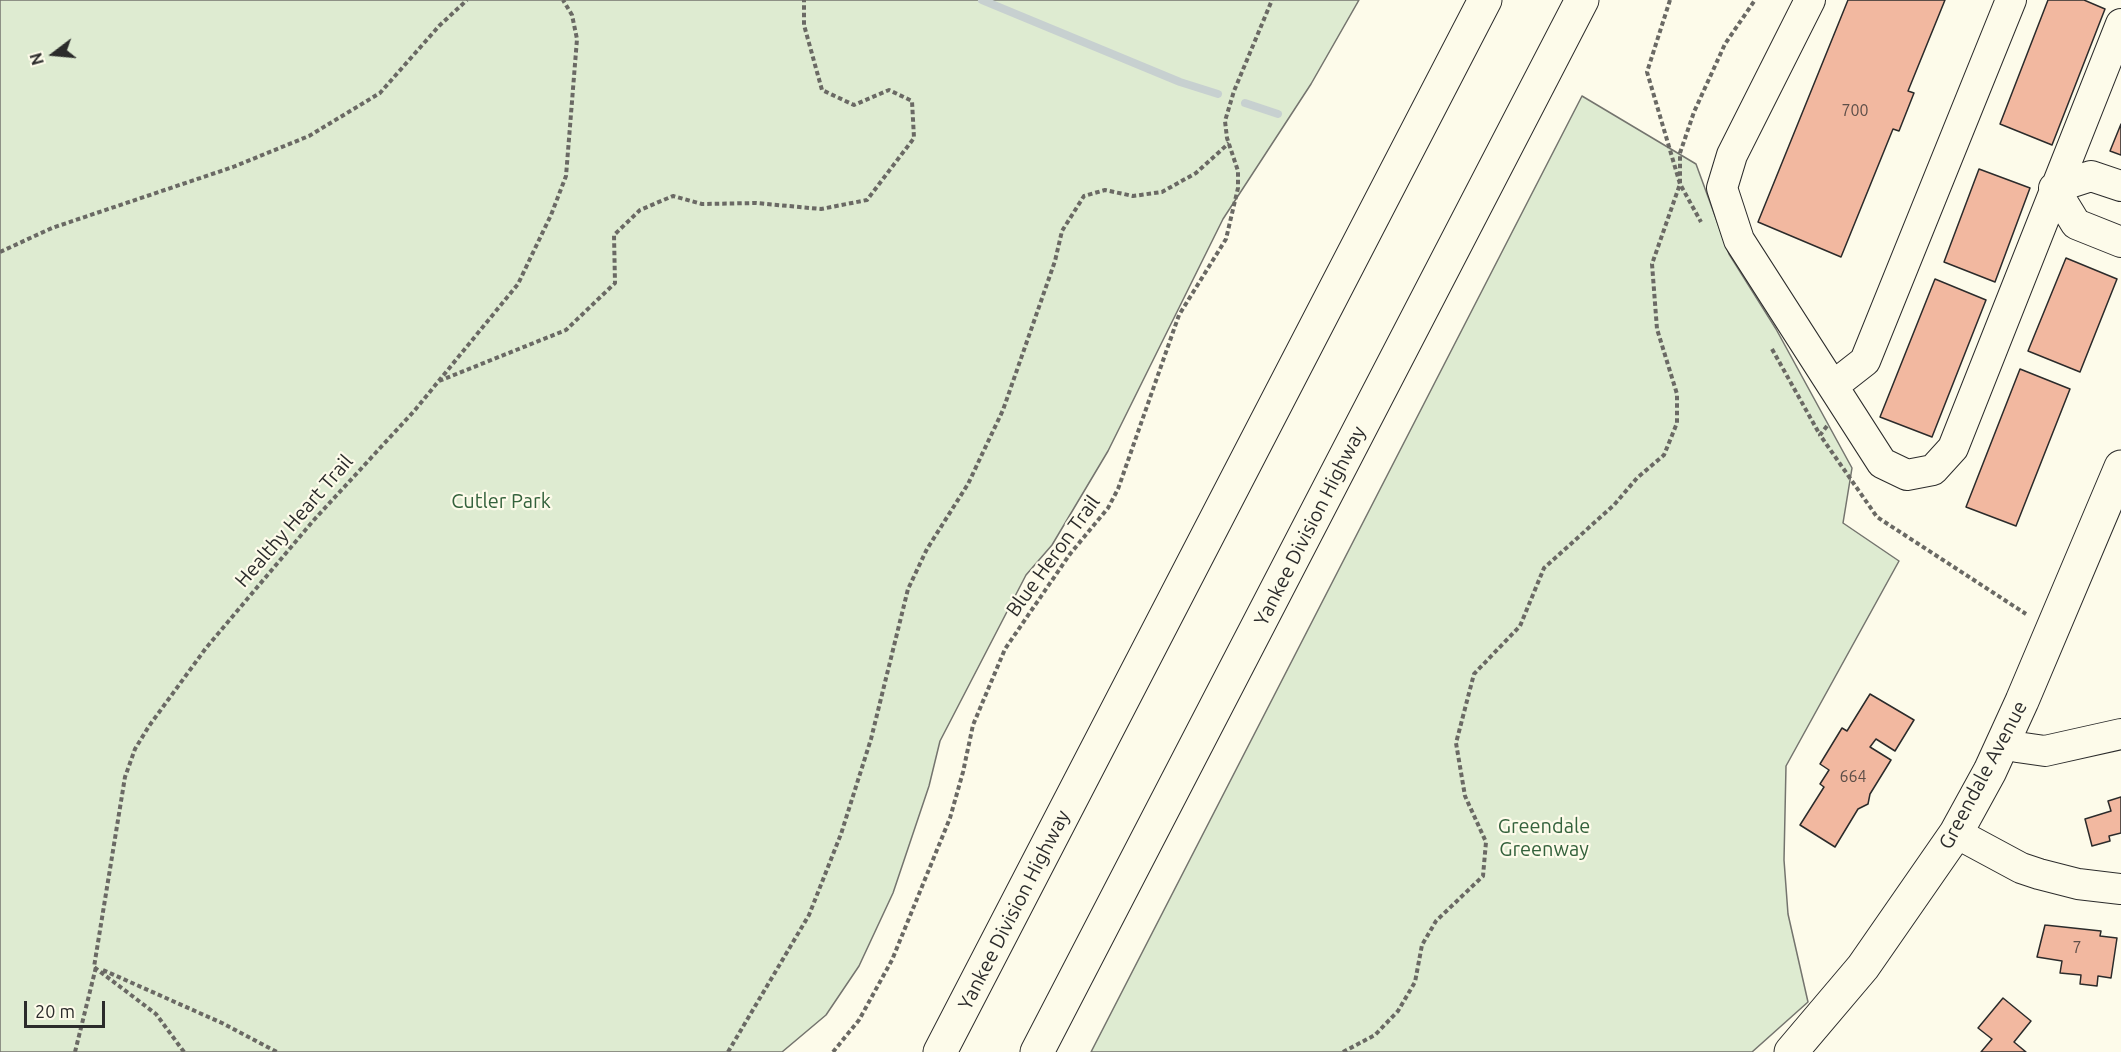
<!DOCTYPE html>
<style>
body{margin:0}
#map{position:relative;width:2121px;height:1052px;overflow:hidden;background:#fdfbea;font-family:Ubuntu,sans-serif}
canvas{display:block}
.north{position:absolute;left:24px;top:24px;width:60px;height:60px;-webkit-text-stroke:4px #fdfbea;paint-order:stroke;rotate:254deg;font-size:16px;font-weight:700;line-height:24px;text-align:center;color:#2b2b2b}
.north::after{content:'';display:block;margin:auto;width:21px;height:27px;background:#2b2b2b;clip-path:polygon(50% 0,100% 100%,50% 72%,0 100%)}
.scale{position:absolute;left:24px;top:1001px;width:81px;height:27px;box-sizing:border-box;border:3px solid #2b2b2b;border-top:0;padding-left:8px;font-size:18px;line-height:21px;white-space:nowrap;color:#2b2b2b;-webkit-text-stroke:4px #fdfbea;paint-order:stroke}
</style>
<div id="map">
<canvas width="2121" height="1052"></canvas>
<div class="north">N</div>
<div class="scale">20 m</div>
</div>
<script>
const ctx = document.querySelector('canvas').getContext('2d');
ctx.lineJoin = 'round';
function fillPath(path, color) {
  ctx.fillStyle = color;
  ctx.fill(path, 'evenodd');
}
function poly(rows) {
  const path = new Path2D();
  for (const r of rows) {
    path.moveTo(r[0], r[1]);
    for (let i = 2; i < r.length; i += 2) path.lineTo(r[i], r[i + 1]);
  }
  return path;
}
function strokePath(path, color, width, dash) {
  ctx.strokeStyle = color;
  ctx.lineWidth = width;
  ctx.lineCap = dash ? 'butt' : 'round';
  ctx.setLineDash(dash || []);
  ctx.stroke(path);
}
function write(font, color, halo, rows, align = 'center') {
  ctx.font = font + ' Ubuntu,sans-serif';
  ctx.lineWidth = 4.5;
  ctx.setLineDash([]);
  ctx.textBaseline = 'middle';
  ctx.strokeStyle = halo;
  ctx.fillStyle = color;
  for (const [text, x, y, turn = 0] of rows) {
    ctx.save();
    ctx.translate(x, y);
    ctx.rotate((+turn || 0) * Math.PI / 180);
    ctx.textAlign = isNaN(turn) ? turn : align;
    if (halo) ctx.strokeText(text, 0, 0);
    ctx.fillText(text, 0, 0);
    ctx.restore();
  }
}
const green = poly([
 [0,0,1359,0,1311,84,1223,219,1108,451,1052,545,1026,575,940,741,929,786,893,893,859,966,826,1015,782,1052,0,1052,0,0],
 [1582,96,1696,164,1729,254,1776,329,1852,468,1843,523,1899,561,1786,766,1784,860,1788,914,1808,1002,1752,1052,1091,1052,1582,96]
]);
fillPath(green, '#deebd1');
strokePath(green, '#74746e', 1.5);
strokePath(poly([
 [982,0,1180,82,1218,94],
 [1245,103,1278,114]
]), '#c7d0d0', 8);
const building = poly([
 [1848,0,1945,0,1908,91,1914,93,1899,131,1893,129,1841,257,1758,222,1848,0],
 [2048,0,2084,0,2105,9,2052,145,2000,124,2048,0],
 [2121,124,2121,155,2110,151,2121,124],
 [1979,169,2030,188,1995,282,1944,262,1979,169],
 [2066,258,2117,279,2080,372,2028,351,2066,258],
 [1935,279,1986,300,1932,437,1880,417,1935,279],
 [2020,369,2070,389,2016,526,1966,507,2020,369],
 [1870,694,1914,720,1895,751,1876,739,1870,747,1891,760,1870,794,1868,804,1858,809,1835,847,1800,825,1824,787,1820,784,1829,770,1820,764,1842,728,1847,731,1870,694],
 [2121,797,2121,833,2109,836,2110,841,2092,846,2085,819,2111,811,2108,801,2121,797],
 [2045,925,2101,931,2100,936,2117,938,2111,978,2098,976,2097,986,2080,984,2081,975,2060,973,2062,961,2037,957,2045,925],
 [2003,998,2031,1021,2014,1042,2026,1052,1981,1052,1992,1039,1978,1028,2003,998]
]);
fillPath(building, '#f2b8a0');
strokePath(building, '#2b2b2b', 1.5);
const minor = poly([
 [1810,0,1732,155,1722,188,1739,240,1882,463,1907,475,1933,470,1953,448,2121,24],
 [2121,186,2091,176,2054,188,2076,224,2121,242],
 [1833,386,1865,361,2011,0],
 [2005,739,2017,747,2045,751,2121,734],
 [1956,833,2021,868,2039,874,2078,884,2121,889]
]);
const major = poly([
 [1791,1052,1863,967,1956,833,1990,771,2022,701,2121,467]
]);
const highway = poly([
 [940,1052,1485,0],
 [1037,1052,1582,0]
]);
strokePath(minor, '#2b2b2b', 32);
strokePath(major, '#2b2b2b', 35);
strokePath(highway, '#2b2b2b', 35);
strokePath(poly([
 [1670,0,1647,72,1680,184,1701,222],
 [0,252,52,228,233,167,309,136,380,93,439,26,467,0],
 [1772,349,1820,435],
 [439,381,566,330,615,283,614,235,640,210,673,196,702,204,756,203,821,209,867,200,914,138,912,101,889,90,854,105,822,90,804,25,804,0],
 [1827,426,1820,435,1877,517,2026,614],
 [103,970,222,1023,277,1052],
 [75,1052,96,967],
 [184,1052,156,1014,94,967,125,777,135,749,149,726,206,648,313,521,415,410,518,284,551,215,566,176,577,39,572,15,563,0],
 [728,1052,809,915,841,834,871,739,908,589,927,549,968,484,1003,410,1055,261,1062,231,1084,196,1105,190,1133,196,1162,192,1196,173,1229,143],
 [833,1052,859,1020,892,960,950,818,963,772,973,725,1005,649,1070,554,1108,508,1118,489,1179,315,1226,239,1238,188,1238,171,1227,138,1225,121,1234,91,1272,0],
 [1343,1052,1375,1035,1398,1011,1415,982,1422,945,1436,921,1483,876,1486,842,1465,796,1456,743,1474,674,1520,626,1544,568,1614,505,1637,478,1664,455,1677,423,1677,394,1657,329,1652,264,1680,184,1680,153,1694,112,1725,44,1755,0]
]), '#6a6964', 4, [4.5, 3]);
strokePath(minor, '#fdfbea', 30);
strokePath(major, '#fdfbea', 33);
strokePath(highway, '#fdfbea', 33);
write('16px', '#5d4e48', null, [
 ["700",1855,111],
 ["664",1853,777],
 ["7",2077,948]
]);
write('20px', '#34623c', '#fdfbea', [
 ["Cutler Park",501,501],
 ["Greendale",1544,826],
 ["Greenway",1544,849]
]);
write('20px', '#2b2b2b', '#fdfbea', [
 ["Healthy Heart Trail",294,521,-49],
 ["Yankee Division Highway",1310,526,-63],
 ["Blue Heron Trail",1053,556,-54],
 ["Greendale Avenue",1983,775,-62],
 ["Yankee Division Highway",1014,910,-63]
]);
</script>
